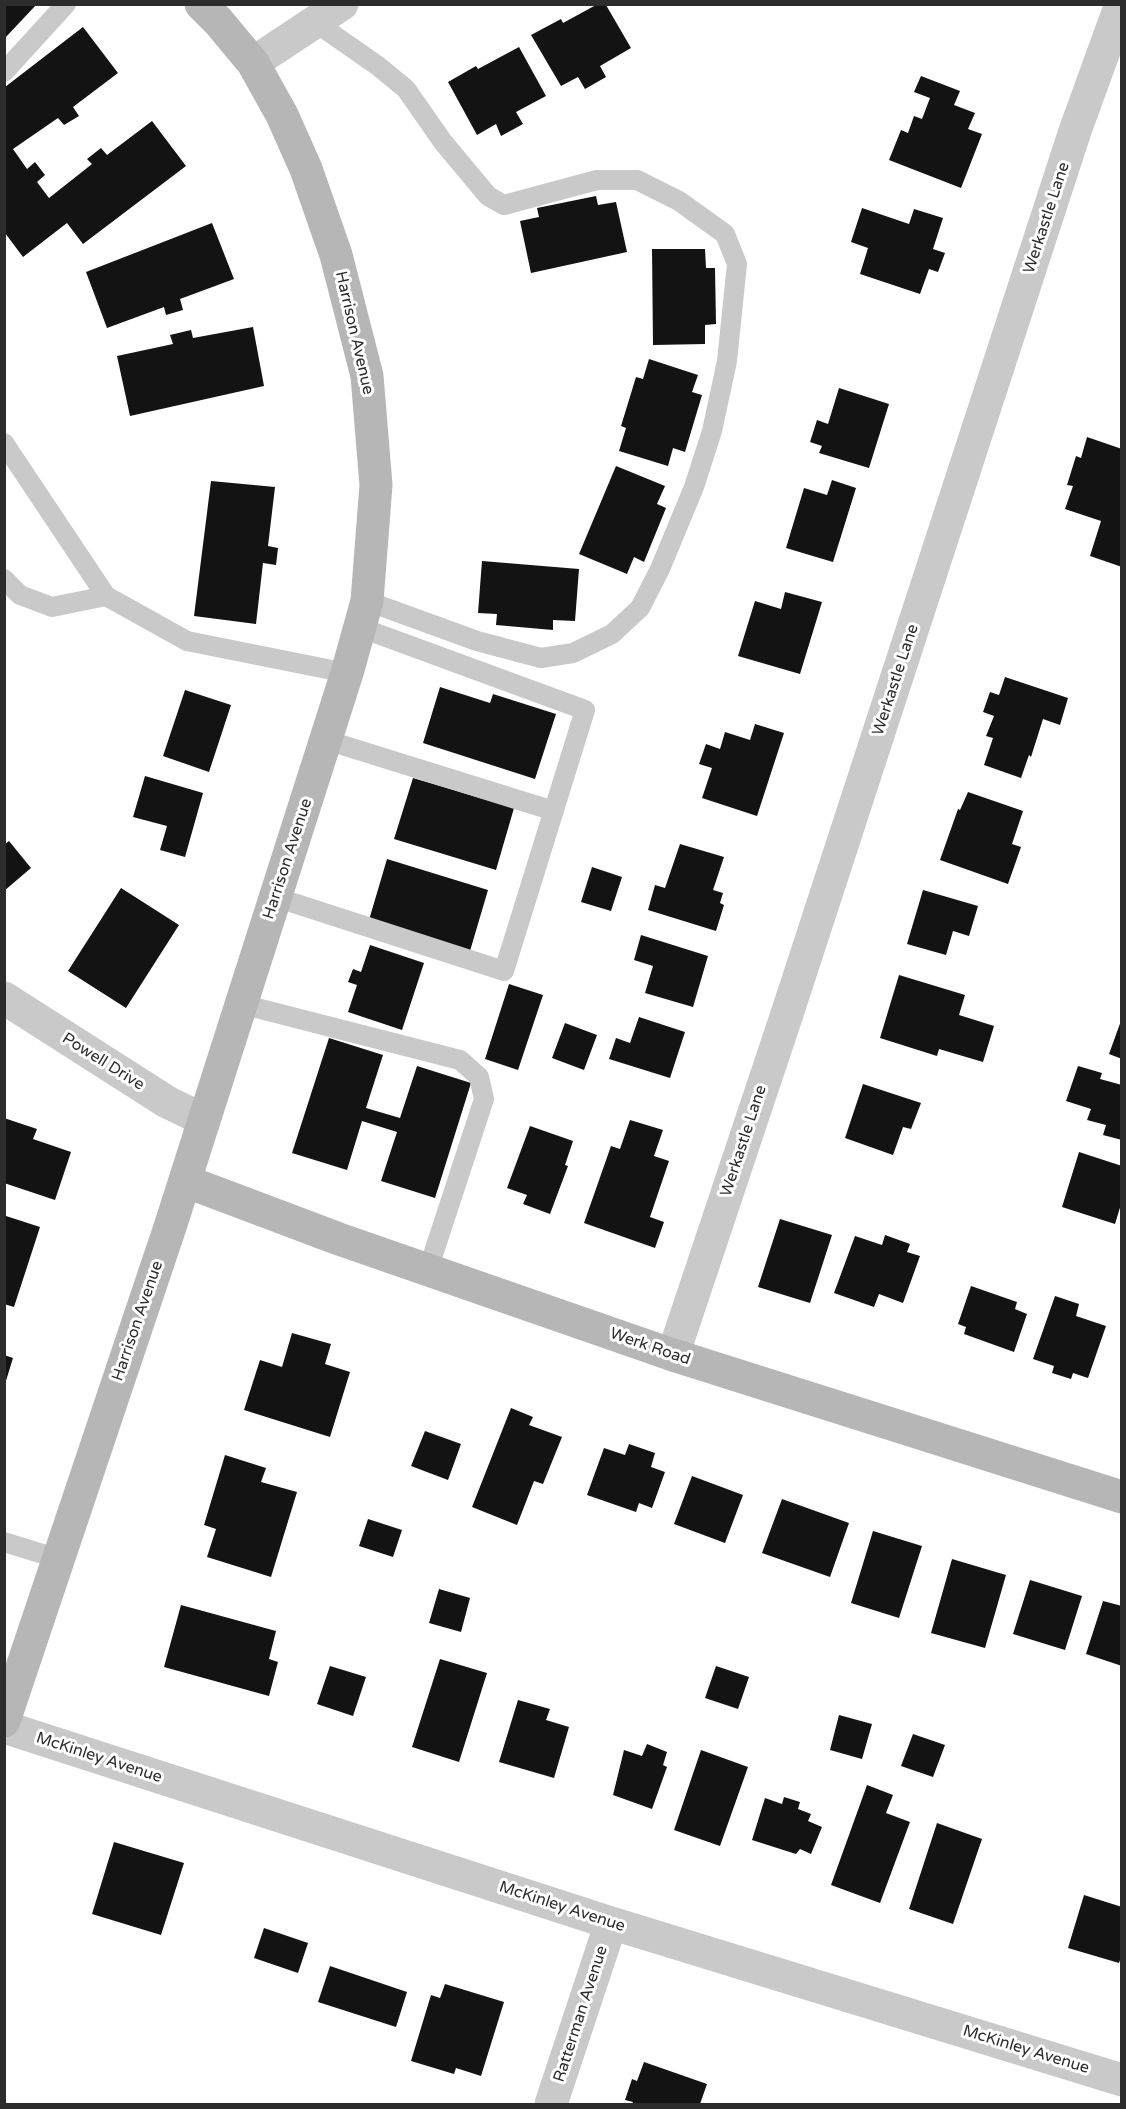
<!DOCTYPE html>
<style>
body{margin:0}
#map{position:relative;width:1126px;height:2109px;overflow:hidden;background:#fff;font-family:"Varela Round",sans-serif}
canvas{display:block}
.frame{position:absolute;inset:0;border:6px solid #2c2c2c;pointer-events:none}
</style>
<div id="map">
<canvas width="1126" height="2109"></canvas>
<div class="frame"></div>
</div>
<script>
const ctx = document.querySelector('canvas').getContext('2d');
ctx.lineJoin = 'round';
function fillPath(path, color) {
  ctx.fillStyle = color;
  ctx.fill(path, 'evenodd');
}
function poly(rows) {
  const path = new Path2D();
  for (const r of rows) {
    path.moveTo(r[0], r[1]);
    for (let i = 2; i < r.length; i += 2) path.lineTo(r[i], r[i + 1]);
  }
  return path;
}
function strokePath(path, color, width, dash) {
  ctx.strokeStyle = color;
  ctx.lineWidth = width;
  ctx.lineCap = dash ? 'butt' : 'round';
  ctx.setLineDash(dash || []);
  ctx.stroke(path);
}
function write(font, color, halo, rows, align = 'center') {
  ctx.font = font + ' "Varela Round",sans-serif';
  ctx.lineWidth = 6;
  ctx.setLineDash([]);
  ctx.textBaseline = 'middle';
  ctx.strokeStyle = halo;
  ctx.fillStyle = color;
  for (const [text, x, y, turn = 0] of rows) {
    ctx.save();
    ctx.translate(x, y);
    ctx.rotate((+turn || 0) * Math.PI / 180);
    ctx.textAlign = isNaN(turn) ? turn : align;
    if (halo) ctx.strokeText(text, 0, 0);
    ctx.fillText(text, 0, 0);
    ctx.restore();
  }
}
fillPath(poly([
 [4,4,37,4,4,39],
 [596,5,606,5,631,48,600,66,606,77,585,89,578,77,561,86,531,35,561,19,563,23],
 [83,27,118,73,73,107,79,116,64,125,58,118,13,149,27,169,35,162,45,175,37,182,49,198,92,164,87,159,101,148,107,155,152,121,186,166,83,244,67,223,23,257,5,233,5,87],
 [519,47,546,96,516,112,523,124,501,136,496,124,477,135,448,82,476,66,478,69],
 [921,76,960,91,954,105,975,113,968,129,982,134,961,188,889,160,901,130,908,133,914,116,922,119,930,98,914,92],
 [596,196,598,205,616,202,627,252,531,273,520,221,539,217,537,208],
 [862,208,909,224,914,209,943,218,933,249,945,253,938,272,929,269,920,294,860,274,868,248,851,242],
 [212,223,234,279,180,299,183,310,166,315,164,307,107,328,86,272],
 [652,249,705,249,706,268,715,268,716,324,705,325,705,344,653,345],
 [253,327,264,386,130,416,117,356,173,344,170,335,191,330,193,338],
 [649,359,698,375,692,392,702,395,685,452,673,448,668,466,619,451,626,428,621,426,636,377,643,379],
 [839,388,889,404,869,468,819,453,822,446,810,442,817,420,828,424],
 [1087,437,1122,449,1122,567,1090,556,1101,521,1065,509,1073,486,1067,485,1076,456,1081,458],
 [616,466,665,486,657,504,666,508,644,562,634,557,627,574,579,554],
 [832,480,856,488,833,562,786,548,804,488,827,495],
 [211,481,275,487,268,546,278,548,276,565,263,563,256,624,194,616],
 [482,561,579,569,575,621,553,620,553,630,496,625,497,614,478,613],
 [785,592,822,602,800,674,738,656,755,601,781,609],
 [1005,677,1068,698,1060,725,1043,719,1031,757,1029,755,1021,778,984,765,993,738,986,736,994,716,983,712,990,692,999,695],
 [440,687,490,703,493,694,556,714,535,779,423,743],
 [185,690,231,705,209,772,163,756],
 [755,724,784,733,757,816,702,798,712,768,699,764,706,744,720,749,725,732,750,740],
 [145,776,203,793,185,857,160,850,167,826,133,817],
 [413,778,514,808,496,870,394,839],
 [968,792,1023,811,1012,844,1021,847,1008,884,940,860,958,809,960,810],
 [9,841,31,868,4,891,4,845],
 [680,844,724,857,713,890,723,893,720,903,724,905,716,931,648,910,655,885,665,888],
 [387,859,488,890,470,951,369,920],
 [592,867,622,877,611,911,581,902],
 [121,888,179,925,126,1008,68,971],
 [923,890,978,906,969,936,953,931,946,955,907,944],
 [641,935,708,956,693,1007,645,993,653,966,634,960],
 [370,945,424,963,402,1030,348,1012,357,985,348,982,353,969,361,972],
 [899,975,965,995,959,1015,994,1026,983,1062,939,1049,937,1056,880,1038],
 [509,984,543,995,518,1070,485,1059],
 [639,1017,685,1032,670,1078,609,1059,616,1038,630,1043],
 [1122,1018,1122,1059,1109,1054],
 [565,1023,597,1035,584,1070,552,1058],
 [329,1038,383,1055,366,1108,400,1118,417,1066,471,1083,435,1198,381,1181,397,1132,362,1121,347,1170,292,1153],
 [1078,1066,1102,1073,1100,1079,1122,1085,1122,1140,1103,1135,1106,1125,1087,1120,1091,1109,1066,1101],
 [863,1084,921,1103,911,1129,903,1127,893,1155,845,1138],
 [4,1118,37,1129,33,1139,71,1152,55,1200,4,1183],
 [630,1120,663,1130,654,1156,669,1161,650,1217,664,1222,655,1248,584,1223,611,1146,620,1149],
 [530,1126,573,1141,565,1165,568,1166,550,1214,523,1204,527,1195,507,1188],
 [1079,1152,1122,1166,1122,1201,1115,1224,1062,1207],
 [6,1216,40,1227,14,1307,4,1304],
 [780,1219,832,1235,810,1303,758,1287],
 [885,1235,910,1244,907,1252,920,1256,903,1303,879,1294,874,1307,834,1293,855,1236,882,1245],
 [971,1286,1017,1302,1015,1309,1027,1314,1014,1352,964,1334,966,1327,958,1324],
 [1055,1296,1079,1304,1076,1316,1106,1326,1088,1378,1073,1373,1071,1379,1052,1373,1054,1366,1033,1359],
 [292,1333,331,1344,325,1364,350,1372,330,1437,244,1410,260,1360,282,1367],
 [4,1355,13,1358,5,1384,4,1383],
 [511,1408,533,1417,529,1425,562,1437,543,1484,534,1481,517,1525,472,1507],
 [425,1431,461,1444,448,1480,411,1466],
 [629,1444,655,1453,651,1467,665,1472,652,1508,639,1503,636,1512,587,1495,604,1448,625,1455],
 [225,1455,266,1468,261,1482,297,1492,271,1577,207,1557,216,1529,204,1525],
 [692,1476,743,1495,725,1543,674,1524],
 [782,1499,849,1523,830,1577,762,1553],
 [368,1519,402,1530,393,1557,359,1546],
 [873,1531,922,1546,899,1618,851,1603],
 [952,1559,1006,1575,985,1648,931,1633],
 [1030,1580,1082,1596,1065,1650,1013,1634],
 [439,1589,470,1598,461,1632,429,1623],
 [1103,1601,1122,1606,1122,1666,1086,1654],
 [181,1605,276,1631,269,1659,278,1662,269,1696,164,1667],
 [440,1659,487,1673,459,1762,412,1747],
 [330,1666,366,1677,353,1716,317,1704],
 [716,1666,749,1677,738,1709,705,1698],
 [518,1700,550,1709,546,1720,569,1727,554,1778,499,1762],
 [839,1715,872,1724,862,1759,830,1750],
 [913,1734,945,1745,933,1777,901,1766],
 [647,1744,667,1752,663,1765,667,1767,652,1809,613,1795,624,1750,642,1756],
 [701,1750,748,1767,720,1846,674,1830],
 [867,1785,893,1795,886,1813,910,1822,880,1903,831,1885],
 [784,1797,800,1802,798,1809,811,1814,808,1821,822,1827,811,1854,800,1849,796,1854,752,1840,765,1798,782,1804],
 [937,1823,982,1839,953,1924,909,1909],
 [114,1842,184,1863,161,1935,92,1914],
 [1084,1895,1122,1907,1122,1954,1119,1963,1068,1948],
 [264,1928,308,1943,298,1973,254,1958],
 [330,1966,407,1992,396,2027,318,2002],
 [445,1984,504,2002,481,2076,456,2068,454,2074,411,2061,431,1995,440,1998],
 [644,2062,707,2084,700,2104,632,2104,633,2102,625,2100,632,2079,637,2081]
]), '#131313');
strokePath(poly([
 [315,22,378,66,406,89,443,142,488,196,504,205,597,180,637,180,679,201,725,234,737,264,727,361,712,431,694,487,660,569,640,608,612,634,573,653,541,658,477,641,367,601],
 [4,72,66,4],
 [4,443,106,596,187,641,347,673],
 [4,579,20,595,52,607,106,596],
 [326,740,554,811],
 [275,897,504,971,585,710,359,627],
 [241,1004,460,1060,479,1077,484,1099,428,1270],
 [4,1542,59,1559]
]), '#c9c9c9', 20);
strokePath(poly([
 [253,63,342,4],
 [4,998,167,1102,204,1120],
 [673,1355,786,1017,1075,131,1121,4],
 [4,1727,611,1923,1122,2080],
 [551,2104,611,1923]
]), '#c9c9c9', 33);
strokePath(poly([
 [185,1181,339,1239,673,1355,1122,1497],
 [4,1721,170,1227,347,673,367,601,376,485,367,376,336,255,306,169,282,115,253,63,218,21,201,4]
]), '#b6b6b6', 33);
write('16px', '#2c2c2c', '#fff', [
 ["Werkastle Lane",1047,218,-72],
 ["Harrison Avenue",354,333,77],
 ["Werkastle Lane",896,680,-72],
 ["Harrison Avenue",288,859,-72],
 ["Powell Drive",103,1062,32],
 ["Werkastle Lane",744,1141,-72],
 ["Harrison Avenue",138,1321,-71],
 ["Werk Road",650,1347,19],
 ["McKinley Avenue",99,1758,18],
 ["McKinley Avenue",562,1907,18],
 ["Ratterman Avenue",581,2014,-72],
 ["McKinley Avenue",1026,2050,17]
]);
</script>
